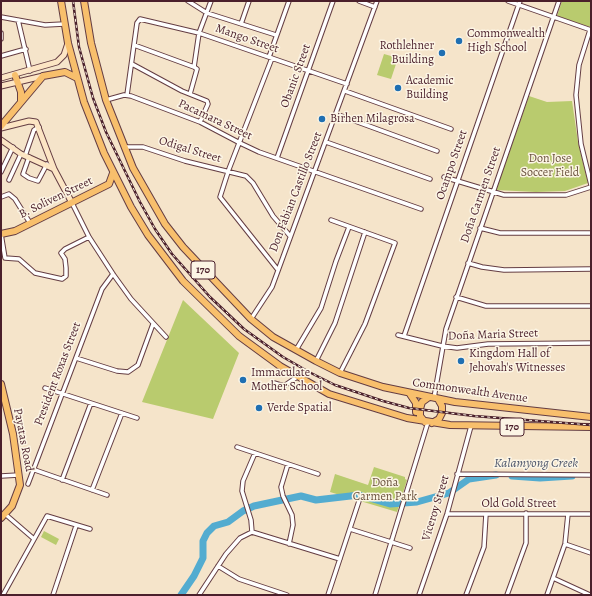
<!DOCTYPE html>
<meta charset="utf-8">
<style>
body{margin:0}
#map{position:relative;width:592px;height:596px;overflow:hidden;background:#f5e4ca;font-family:Alegreya,serif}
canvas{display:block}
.frame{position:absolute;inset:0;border:2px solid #4a1f2b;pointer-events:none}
</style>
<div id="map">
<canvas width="592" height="596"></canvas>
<div class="frame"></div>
</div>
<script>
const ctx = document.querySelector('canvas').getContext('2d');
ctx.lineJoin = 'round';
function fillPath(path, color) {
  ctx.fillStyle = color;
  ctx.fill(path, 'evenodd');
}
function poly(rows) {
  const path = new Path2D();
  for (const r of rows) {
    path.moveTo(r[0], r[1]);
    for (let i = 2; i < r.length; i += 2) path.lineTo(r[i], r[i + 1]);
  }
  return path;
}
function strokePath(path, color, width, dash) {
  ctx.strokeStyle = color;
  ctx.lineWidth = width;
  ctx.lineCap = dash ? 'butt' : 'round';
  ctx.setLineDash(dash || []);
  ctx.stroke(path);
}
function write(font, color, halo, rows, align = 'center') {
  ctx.font = font + ' Alegreya,serif';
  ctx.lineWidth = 3;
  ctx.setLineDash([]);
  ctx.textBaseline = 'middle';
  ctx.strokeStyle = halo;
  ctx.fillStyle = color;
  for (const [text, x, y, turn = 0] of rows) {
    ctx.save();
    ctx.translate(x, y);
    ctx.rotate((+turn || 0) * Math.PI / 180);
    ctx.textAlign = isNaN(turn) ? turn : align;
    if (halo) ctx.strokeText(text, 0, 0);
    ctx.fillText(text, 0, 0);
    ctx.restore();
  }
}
fillPath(poly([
 [562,1,591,1,590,27,557,16],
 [384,54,398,58,391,79,377,75],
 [529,96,547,102,572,101,578,142,588,183,565,191,536,192,496,190],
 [183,300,239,353,213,419,142,402],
 [374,467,405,477,405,479,407,480,397,512,330,492,335,474,368,485],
 [44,531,59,539,56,545,41,537]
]), '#b9cb6e');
strokePath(poly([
 [512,476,540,478,572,476],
 [181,595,194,576,203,558,203,541,207,533,214,526,228,522,243,511,254,506,301,496,316,500,359,495,390,504,417,502,449,493,469,479,496,475]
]), '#53acd0', 7);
const street = poly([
 [188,1,207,13,276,35],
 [359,1,375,7],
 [508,1,591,30],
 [1,17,45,25,64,24],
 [18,20,30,71],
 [241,24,249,1],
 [590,30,579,65,576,95,581,144,591,185],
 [1,33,1,39],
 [134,45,194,67],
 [1,56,26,49],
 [269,57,289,1],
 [272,58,229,169,220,197,278,270],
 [132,64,182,91,207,101,208,104,200,122],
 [345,91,451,129],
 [190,94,197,69,194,67,199,33,211,1],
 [127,95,137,23,140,19,199,33,347,84],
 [106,100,124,95,131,96,200,122,240,143,259,152,421,209],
 [336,114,437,151],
 [326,142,430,179],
 [124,147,143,147,185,161,246,176,253,183,273,216,290,236],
 [25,156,34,130,39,127],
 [29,157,23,174,29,178,38,181,47,164],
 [277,158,333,1],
 [1,172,13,147],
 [444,177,504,195,566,195,591,187],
 [9,180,21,154],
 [1,197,9,194,15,199,30,223],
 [72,203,89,237,113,274,131,299,166,337],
 [331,220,395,243,365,324,340,373],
 [480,228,500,233,591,233],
 [1,234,5,258,19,259,35,273,62,279,66,276,66,268,65,259,61,253,65,249,89,237],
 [468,263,482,267,504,270,591,269],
 [456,297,486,306,591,306],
 [251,319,272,287,377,1],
 [398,335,442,346,457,348,488,344,591,343],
 [404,336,520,1],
 [296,350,321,308,336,261,349,227],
 [76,358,117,371,128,372,138,365,153,324],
 [316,361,335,323,365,232],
 [274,383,284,386,297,377],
 [45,388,137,418],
 [434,398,446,329,559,1],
 [237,447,318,474],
 [288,464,281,487,283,496,292,515,293,525,289,544],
 [32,469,107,495],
 [457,474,591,475],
 [1,476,19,475],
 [62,480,91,403],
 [28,484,102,289,113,274],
 [92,490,122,413],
 [5,514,34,539],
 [447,514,591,514],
 [350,529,410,548],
 [252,532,340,559],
 [252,532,251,520,242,491,243,481,255,453],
 [565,544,591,553],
 [218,566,239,579,287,595],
 [553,578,590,595],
 [3,595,47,516,90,529],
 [53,595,76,526],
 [199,595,226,554,240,538,252,532],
 [328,595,359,501],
 [375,595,428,422],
 [419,595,447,514,471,426],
 [466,595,484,547,486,514],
 [507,595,526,543,526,513],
 [547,595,565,544,568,514]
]);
const secondary = poly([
 [1,78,57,62,64,55,68,43],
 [1,86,43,76],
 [1,128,29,121,36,122,54,169],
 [1,140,21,154,54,169,72,203]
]);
const primary = poly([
 [61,1,68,43,84,102,104,153,131,207,148,235,183,281,239,336,280,366,329,394,407,418,450,425,591,427],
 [84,1,91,43,106,100,133,168,165,224,183,247,251,319,273,337,316,361,340,373,383,387,455,402,591,417],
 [15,75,21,92,21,101],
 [1,126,43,76,65,72,77,78],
 [1,234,15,231,109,184,113,173],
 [1,384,13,434,20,485,12,506,1,518],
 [410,394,416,403,416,412],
 [425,422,420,416,420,409,422,402,429,397],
 [432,423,439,419,442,413,442,406,438,399]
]);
strokePath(street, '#643d43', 5.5);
strokePath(secondary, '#643d43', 7);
strokePath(primary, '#643d43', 8);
strokePath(street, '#fff', 3.5);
strokePath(secondary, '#fce5c4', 5);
strokePath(primary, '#f8bf6c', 6);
const rail = poly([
 [73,1,79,47,93,98,106,132,140,202,155,229,172,254,210,297,244,329,283,357,309,372,335,385,383,401,409,408,474,416,591,425]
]);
strokePath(rail, '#4a1f2b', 2.5);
strokePath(rail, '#fcf5e5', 1, [3]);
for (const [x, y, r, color] of [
 [459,41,4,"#1f6fb2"],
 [442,53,4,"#1f6fb2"],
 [398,88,4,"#1f6fb2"],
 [322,119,4,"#1f6fb2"],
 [461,361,4,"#1f6fb2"],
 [243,380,4,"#1f6fb2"],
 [259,408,4,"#1f6fb2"]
]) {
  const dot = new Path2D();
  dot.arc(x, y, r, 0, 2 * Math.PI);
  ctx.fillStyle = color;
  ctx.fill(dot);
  strokePath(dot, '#fcf5e5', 1.5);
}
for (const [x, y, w] of [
 [203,270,24],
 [512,427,24]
]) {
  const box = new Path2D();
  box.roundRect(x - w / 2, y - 9, w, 18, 3);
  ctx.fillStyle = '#fcf5e5';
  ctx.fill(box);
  strokePath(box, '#4a1f2b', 1);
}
write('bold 11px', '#4a1f2b', null, [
 ["170",203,270],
 ["170",512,427]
]);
write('12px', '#4a1f2b', '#fcf5e5', [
 ["Commonwealth",467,34],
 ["High School",467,48],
 ["Rothlehner",434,46,"right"],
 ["Building",434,60,"right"],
 ["Academic",406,81],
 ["Building",406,95],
 ["Birhen Milagrosa",330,119],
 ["Kingdom Hall of",469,354],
 ["Jehovah's Witnesses",469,368],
 ["Immaculate",251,373],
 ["Mother School",251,387],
 ["Verde Spatial",267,408]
], 'left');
write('12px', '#4a1f2b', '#fcf5e5', [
 ["Mango Street",247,39,19],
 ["Obanic Street",296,76,-70],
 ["Pacamara Street",215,120,25],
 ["Odigal Street",190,150,17],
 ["Ocampo Street",452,165,-71],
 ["Don Fabian Castillo Street",296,192,-69],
 ["Doña Carmen Street",481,195,-71],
 ["B. Soliven Street",56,198,-26],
 ["Doña Maria Street",493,335,-2],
 ["President Roxas Street",58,374,-69],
 ["Commonwealth Avenue",470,391,8],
 ["Payatas Road",23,440,79],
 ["Old Gold Street",519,504],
 ["Viceroy Street",436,508,-73]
]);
write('12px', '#6b533f', '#fcf5e5', [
 ["Don Jose",550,159],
 ["Soccer Field",550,173],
 ["Doña",385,483],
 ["Carmen Park",385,497]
]);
write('italic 13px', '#4e576d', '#fcf5e5', [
 ["Kalamyong Creek",536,464]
]);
</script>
